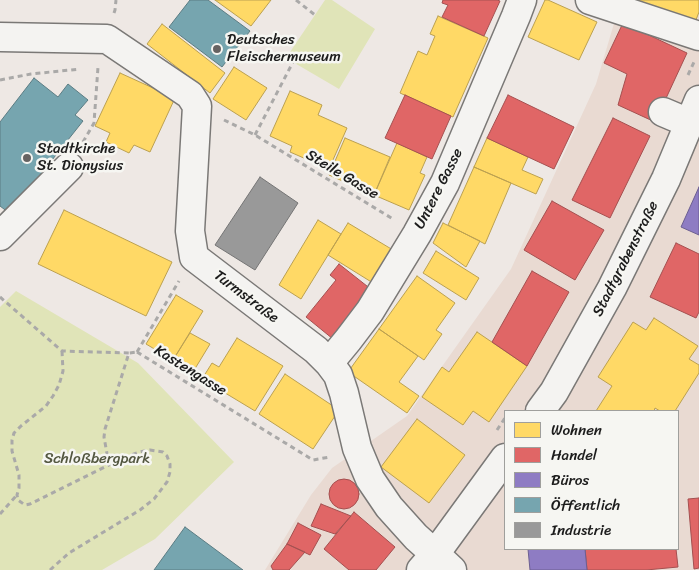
<!DOCTYPE html>
<meta charset="utf-8">
<style>
body{margin:0}
#map{position:relative;width:699px;height:570px;overflow:hidden;background:#eee8e4;font-family:Sriracha,sans-serif}
canvas{display:block}
.legend{position:absolute;left:504px;top:410px;width:175px;height:140px;box-sizing:border-box;background:#f6f6f2;border:1px solid #9f9f9c;margin:0;padding:6px 9px;list-style:none;font-size:15px;color:#1c1c1c}
.legend li{display:flex;align-items:center;gap:10px;height:25px}
.legend b{width:25px;border:1px solid #9f9f9c}
</style>
<div id="map">
<canvas width="699" height="570"></canvas>
<ul class="legend">
<li><b style="height:14px;background:#ffd966"></b>Wohnen</li>
<li><b style="height:14px;background:#e06666"></b>Handel</li>
<li><b style="height:14px;background:#8e7cc3"></b>Büros</li>
<li><b style="height:14px;background:#76a5af"></b>Öffentlich</li>
<li><b style="height:14px;background:#999"></b>Industrie</li>
</ul>
</div>
<script>
const ctx = document.querySelector('canvas').getContext('2d');
ctx.lineJoin = 'round';
function fillPath(path, color) {
  ctx.fillStyle = color;
  ctx.fill(path, 'evenodd');
}
function poly(rows) {
  const path = new Path2D();
  for (const r of rows) {
    if (r.length === 3) {
      path.moveTo(r[0] + r[2], r[1]);
      path.arc(r[0], r[1], r[2], 0, 2 * Math.PI);
      continue;
    }
    path.moveTo(r[0], r[1]);
    for (let i = 2; i < r.length; i += 2) path.lineTo(r[i], r[i + 1]);
  }
  return path;
}
function strokePath(path, color, width, dash) {
  ctx.strokeStyle = color;
  ctx.lineWidth = width;
  ctx.lineCap = dash ? 'butt' : 'round';
  ctx.setLineDash(dash || []);
  ctx.stroke(path);
}
function write(font, color, halo, rows, align = 'center') {
  ctx.font = font + ' Sriracha,sans-serif';
  ctx.lineWidth = 5;
  ctx.setLineDash([]);
  ctx.textBaseline = 'middle';
  ctx.strokeStyle = halo;
  ctx.fillStyle = color;
  for (const [text, x, y, turn = 0] of rows) {
    ctx.save();
    ctx.translate(x, y);
    ctx.rotate((+turn || 0) * Math.PI / 180);
    ctx.textAlign = isNaN(turn) ? turn : align;
    if (halo) ctx.strokeText(text, 0, 0);
    ctx.fillText(text, 0, 0);
    ctx.restore();
  }
}
fillPath(poly([
 [621,0,699,0,699,570,265,570,311,495,332,468,407,416,511,269,596,84],
 [505,411,678,411,678,549,505,549]
]), '#e9dad2');
fillPath(poly([
 [325,0,332,0,375,29,339,89,286,58],
 [16,291,138,363,234,462,155,539,102,570,0,570,0,307]
]), '#e0e4b8');
const homes = poly([
 [215,0,271,0,251,26,215,0],
 [545,0,548,0,597,22,579,60,528,37,545,0],
 [633,0,699,0,699,12,694,25,633,0],
 [438,16,488,38,453,117,400,93,418,51,427,55,435,36,430,34,438,16],
 [162,24,225,73,210,93,147,44,162,24],
 [234,67,267,88,246,120,213,99,234,67],
 [120,73,175,98,150,152,134,145,129,153,106,142,110,133,95,126,120,73],
 [290,91,322,105,318,115,347,128,329,169,290,152,292,146,270,136,290,91],
 [345,138,390,157,374,195,329,175,345,138],
 [487,138,528,157,522,170,543,179,536,194,474,167,487,138],
 [397,143,427,157,420,173,425,175,409,210,374,195,397,143],
 [474,167,511,183,485,244,448,225,474,167],
 [64,210,172,262,146,316,38,264,64,210],
 [318,220,341,234,301,299,279,285,318,220],
 [348,223,393,250,373,283,328,255,348,223],
 [443,223,480,241,466,267,433,243,443,223],
 [436,251,479,278,466,300,423,273,436,251],
 [417,276,455,303,436,330,442,334,424,360,379,329,417,276],
 [176,295,203,311,173,360,146,344,176,295],
 [654,318,698,346,689,359,699,365,699,373,675,411,660,411,655,408,654,411,596,411,612,386,598,377,633,322,646,330,654,318],
 [379,329,418,356,399,382,419,396,407,413,348,372,379,329],
 [477,332,527,366,489,422,473,411,463,425,422,397,442,367,449,372,477,332],
 [190,333,210,344,193,372,173,360,190,333],
 [237,338,283,366,255,411,202,379,212,363,219,367,237,338],
 [285,374,339,410,313,449,259,414,285,374],
 [417,419,465,455,429,503,381,467,417,419]
]);
fillPath(homes, '#ffd966');
strokePath(homes, '#bba050', 1);
const shops = poly([
 [443,0,497,0,500,1,484,36,442,17,448,5,442,3,443,0],
 [623,23,687,53,655,122,618,105,627,74,604,63,623,23],
 [405,95,451,116,432,159,385,138,405,95],
 [508,95,574,127,554,169,487,138,508,95],
 [613,118,650,136,610,218,572,200,613,118],
 [552,201,604,230,575,280,524,250,552,201],
 [676,243,699,254,699,312,696,318,650,297,676,243],
 [339,264,372,290,333,339,306,317,336,280,330,275,339,264],
 [532,271,569,292,527,366,492,342,532,271],
 [344,494,15],
 [699,498,699,568,694,569,688,499,699,498],
 [321,504,351,516,335,534,311,526,321,504],
 [354,512,395,547,376,570,349,570,324,549,354,512],
 [298,523,321,535,310,555,287,544,298,523],
 [287,544,305,552,289,570,273,570,271,566,287,544],
 [585,549,676,549,678,567,646,570,587,570,585,549]
]);
fillPath(shops, '#e06666');
strokePath(shops, '#a55050', 1);
const offices = poly([
 [699,187,699,235,681,227,699,187],
 [528,549,585,549,587,570,530,570,528,549]
]);
fillPath(offices, '#8e7cc3');
strokePath(offices, '#6c5f91', 1);
const public = poly([
 [190,0,208,0,250,31,222,67,169,27,190,0],
 [34,78,58,97,68,84,88,100,75,115,83,121,25,194,13,216,0,206,0,122,34,78],
 [185,527,243,570,154,570,185,527]
]);
fillPath(public, '#76a5af');
strokePath(public, '#5b7c83', 1);
const industry = poly([
 [260,177,298,203,255,270,215,245,260,177]
]);
fillPath(industry, '#999');
strokePath(industry, '#747474', 1);
const minor = poly([
 [590,0,699,36],
 [0,37,107,39,190,95,197,106,190,231,194,257,316,350,329,363,338,375,344,393,357,448,370,479,389,507,416,537,435,554],
 [663,112,689,123],
 [0,236,69,167],
 [329,363,348,340,370,311,417,234,445,183,516,16,522,0]
]);
const major = poly([
 [540,411,554,392,612,288,666,179,699,100],
 [435,554,452,570],
 [421,570,435,554,505,458]
]);
strokePath(minor, '#7a7876', 31);
strokePath(major, '#7a7876', 31);
strokePath(poly([
 [296,0,315,15],
 [114,13,115,10,116,0],
 [688,75,694,62],
 [0,80,31,74,80,69],
 [224,120,255,135,393,219],
 [255,135,293,62],
 [83,142,94,123,98,67],
 [0,297,62,351,129,353],
 [137,352,313,460,330,457],
 [137,352,179,281],
 [497,430,505,418],
 [109,465,104,437,105,429,129,353,137,352],
 [0,514,17,495],
 [50,570,69,553,140,510,154,499,167,482,170,472,170,464,167,456,163,452,150,450,139,452,121,459,30,504,25,505,18,500,17,495,19,488,19,475,12,451,12,440,14,433,21,426,46,406,53,396,59,385,63,371,62,351]
]), '#aaa9a8', 3, [5, 4]);
strokePath(minor, '#f4f3f1', 28);
strokePath(major, '#f4f3f1', 28);
for (const [x, y, r, color] of [
 [217,49,5,"#666362"],
 [27,158,5,"#666362"]
]) {
  const dot = new Path2D();
  dot.arc(x, y, r, 0, 2 * Math.PI);
  ctx.fillStyle = color;
  ctx.fill(dot);
  strokePath(dot, '#f6f6f2', 2);
}
write('15px', '#1c1c1c', '#f6f6f2', [
 ["Deutsches",227,40],
 ["Fleischermuseum",227,57],
 ["Stadtkirche",37,149],
 ["St. Dionysius",37,166]
], 'left');
write('15px', '#1c1c1c', '#f6f6f2', [
 ["Steile Gasse",342,175,31],
 ["Untere Gasse",439,189,-63],
 ["Stadtgrabenstraße",626,259,-63],
 ["Turmstraße",246,297,37],
 ["Kastengasse",190,371,32]
]);
write('15px', '#535740', '#f6f6f2', [
 ["Schloßbergpark",97,459]
]);
</script>
